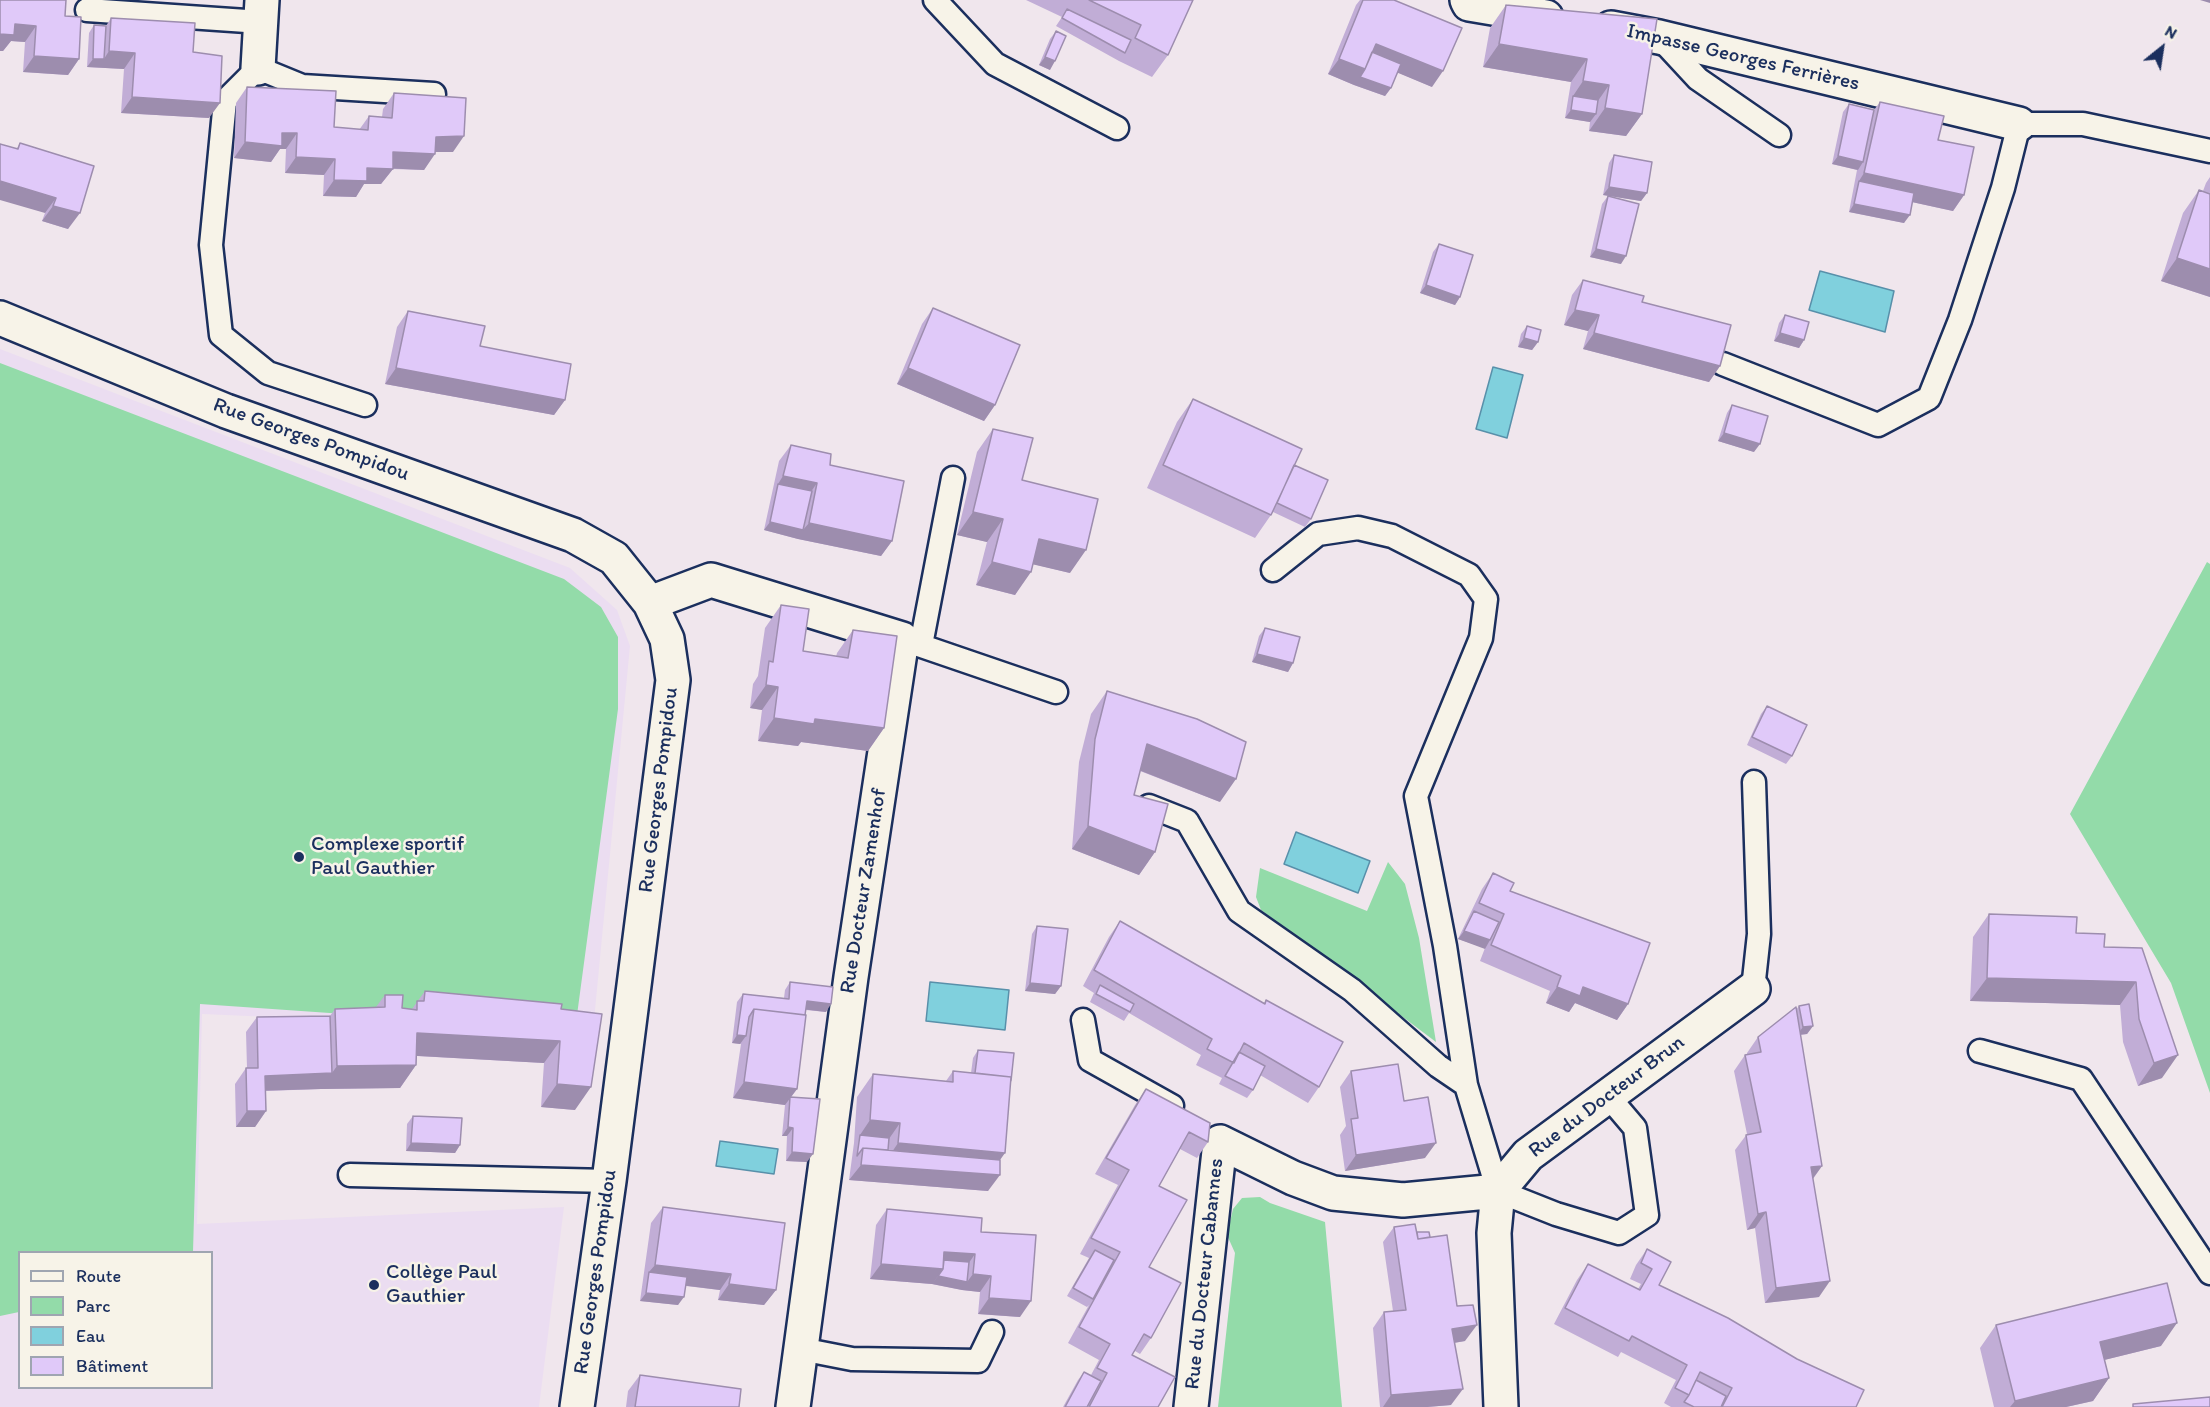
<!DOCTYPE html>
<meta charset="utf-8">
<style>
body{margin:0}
#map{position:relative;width:2210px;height:1407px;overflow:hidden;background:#f0e6ed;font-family:Itim,sans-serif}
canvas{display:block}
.legend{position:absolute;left:18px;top:1251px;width:195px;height:138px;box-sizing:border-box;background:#f7f3e8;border:2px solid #9fa5b1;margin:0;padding:8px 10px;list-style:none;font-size:18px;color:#1b2f5e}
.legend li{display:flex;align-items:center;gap:12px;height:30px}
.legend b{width:30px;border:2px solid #9fa5b1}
.north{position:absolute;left:2132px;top:18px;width:60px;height:60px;-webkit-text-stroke:4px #f7f3e8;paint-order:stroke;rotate:30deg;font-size:16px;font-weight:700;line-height:24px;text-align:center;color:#1b2f5e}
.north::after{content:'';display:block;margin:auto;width:21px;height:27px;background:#1b2f5e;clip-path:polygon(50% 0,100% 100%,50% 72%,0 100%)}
</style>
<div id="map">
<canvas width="2210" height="1407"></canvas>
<ul class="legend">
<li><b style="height:8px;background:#f7f3e8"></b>Route</li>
<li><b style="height:16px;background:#93dba9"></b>Parc</li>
<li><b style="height:16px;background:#80d0dd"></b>Eau</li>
<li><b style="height:16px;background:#e0c9f9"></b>Bâtiment</li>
</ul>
<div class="north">N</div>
</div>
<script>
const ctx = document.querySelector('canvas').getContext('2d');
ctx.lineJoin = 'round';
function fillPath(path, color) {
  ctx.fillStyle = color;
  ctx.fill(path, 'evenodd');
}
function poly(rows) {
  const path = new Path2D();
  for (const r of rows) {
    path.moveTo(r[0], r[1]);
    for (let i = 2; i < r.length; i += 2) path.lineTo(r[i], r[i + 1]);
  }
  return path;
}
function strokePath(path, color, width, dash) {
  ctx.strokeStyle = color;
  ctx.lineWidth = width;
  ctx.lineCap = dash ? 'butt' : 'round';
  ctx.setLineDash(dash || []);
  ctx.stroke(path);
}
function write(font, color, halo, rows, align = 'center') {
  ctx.font = font + ' Itim,sans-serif';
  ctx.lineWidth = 5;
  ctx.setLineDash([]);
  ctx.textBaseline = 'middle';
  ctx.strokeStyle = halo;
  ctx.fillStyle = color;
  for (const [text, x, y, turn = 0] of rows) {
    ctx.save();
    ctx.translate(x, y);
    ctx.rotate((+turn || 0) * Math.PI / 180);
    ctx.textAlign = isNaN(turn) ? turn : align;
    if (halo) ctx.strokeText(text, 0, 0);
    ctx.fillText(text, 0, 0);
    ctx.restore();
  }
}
fillPath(poly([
 [0,349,570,568,617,610,630,646,593,1031,202,1014,197,1224,564,1207,539,1407,0,1407],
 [20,1252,212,1252,212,1388,20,1388]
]), '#ebddf1');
fillPath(poly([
 [0,363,564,579,601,607,618,637,618,709,575,1030,200,1004,193,1252,20,1252,19,1312,0,1316],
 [2207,562,2210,564,2210,1093,2171,983,2070,814],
 [1388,862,1405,884,1419,938,1436,1042,1261,910,1256,897,1260,868,1367,911],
 [1260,1197,1270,1203,1325,1222,1342,1407,1218,1407,1235,1253,1227,1235,1233,1209,1242,1198]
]), '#93dba9');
const water = poly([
 [1820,271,1894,291,1885,332,1809,310,1820,271],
 [1493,367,1523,375,1507,438,1476,429,1493,367],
 [1296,832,1370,861,1358,893,1284,864,1296,832],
 [930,982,1009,990,1005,1030,926,1021,930,982],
 [720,1141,778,1149,774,1174,716,1166,720,1141]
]);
fillPath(water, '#80d0dd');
strokePath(water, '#5890aa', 1.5);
const service = poly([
 [935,0,995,64,1117,128],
 [87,10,261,22],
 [1660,38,1698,79,1779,135],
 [1723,364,1878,425,1929,398,1960,320,2003,188,2019,124,2083,124,2210,151],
 [365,405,268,373,221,335,211,245,225,101,258,68,302,86,434,94],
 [1273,570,1318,534,1358,528,1392,536,1469,575,1486,599,1481,638,1416,796,1445,946,1466,1085,1498,1191,1556,1214,1619,1233,1647,1215,1635,1128,1607,1095],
 [907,641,1056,692],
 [921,645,953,478],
 [1149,806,1187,821,1239,911,1352,990,1438,1066,1466,1085],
 [1753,989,1759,934,1754,782],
 [1083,1020,1090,1060,1172,1106],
 [1980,1051,2081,1079,2210,1273],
 [350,1175,609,1181],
 [801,1349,852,1359,978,1361,992,1332]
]);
const minor = poly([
 [1467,0,1469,4,1546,17],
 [1611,28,1659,37,2019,124],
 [258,68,262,0],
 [0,318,226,411,573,535,614,558,650,603,667,639,673,680,609,1181,577,1407],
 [650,603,711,580,902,639,851,977,793,1407],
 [1191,1407,1220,1142,1293,1178,1333,1193,1403,1200,1498,1191],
 [1501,1407,1494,1233,1498,1191,1528,1155,1753,989]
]);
strokePath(service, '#1b2f5e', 27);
strokePath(minor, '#1b2f5e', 38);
strokePath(service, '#f7f3e8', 22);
strokePath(minor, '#f7f3e8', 33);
fillPath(poly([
 [0,0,65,16,79,59,68,75,23,72,25,42,11,41,3,51,0,51],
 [1026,0,1193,0,1168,55,1152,77,1119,61,1056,26,1062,17],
 [1360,0,1394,0,1432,87,1397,72,1391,88,1385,96,1354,85,1328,74,1356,5],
 [1506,5,1657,19,1642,114,1626,136,1589,131,1590,122,1565,118,1571,82,1483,67,1490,28],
 [111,18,193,52,209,118,121,113,124,69,87,67,89,33,94,25,106,26],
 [1056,31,1050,70,1039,65,1050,39],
 [247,87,334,127,359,130,369,116,382,117,383,109,394,93,453,152,435,152,424,170,393,169,381,184,364,184,356,197,323,196,324,175,285,173,286,149,280,149,271,162,234,158,236,103],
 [1880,102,1938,140,1964,195,1953,211,1912,202,1904,223,1849,212,1857,170,1832,164,1843,112,1849,104,1874,110],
 [20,143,94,166,68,229,42,221,45,213,17,148],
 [1614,155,1647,193,1641,201,1603,195,1609,163],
 [2210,177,2210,297,2161,281,2183,213,2199,190,2203,191,2206,183],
 [1608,196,1621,264,1590,257,1602,204],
 [1439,244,1460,297,1455,305,1420,293,1433,252],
 [1583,280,1642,302,1720,366,1709,382,1583,349,1588,331,1564,325,1572,295],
 [933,308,995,405,984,421,897,384,922,324],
 [408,311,480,346,565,400,554,415,385,384,397,327],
 [1785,315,1804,340,1799,348,1774,341,1779,323],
 [1527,326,1538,342,1532,350,1518,347,1521,334],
 [1193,399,1311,519,1305,527,1273,512,1255,538,1147,488,1177,422],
 [1732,405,1754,452,1718,441,1727,413],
 [993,429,1022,480,1070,573,1033,564,1015,595,976,585,987,542,957,535,977,452],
 [791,445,892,541,881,556,798,539,764,530,779,461],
 [781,605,803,651,836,657,837,653,853,630,884,728,868,751,801,742,798,746,758,741,762,710,750,708,753,684,758,676,765,628],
 [1265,628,1293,663,1288,672,1252,662,1259,636],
 [1107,691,1220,802,1140,771,1134,795,1155,852,1139,875,1072,849,1079,762,1091,714],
 [1767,706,1792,756,1786,764,1747,745,1761,714],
 [1493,873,1510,891,1628,1004,1617,1020,1575,1003,1569,1012,1546,1003,1550,991,1480,961,1485,948,1458,939,1482,889],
 [1989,914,2076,933,2104,947,2142,948,2162,1078,2138,1086,2123,1042,2120,1005,1970,1001,1973,937],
 [1120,921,1264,1003,1266,1000,1319,1087,1308,1103,1260,1075,1253,1090,1247,1098,1219,1084,1222,1078,1196,1065,1201,1055,1129,1013,1124,1021,1090,1002,1094,993,1083,986,1109,937],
 [1037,926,1061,986,1055,994,1025,991,1032,934],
 [790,982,826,1012,806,1010,797,1089,791,1097,807,1162,786,1161,787,1136,782,1136,785,1105,733,1098,741,1044,732,1043,737,1002,743,994,784,998,785,990],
 [425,991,561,1009,575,1110,541,1107,544,1063,417,1056,416,1065,400,1088,321,1089,265,1091,266,1111,255,1127,236,1127,235,1084,246,1068,247,1068,246,1032,257,1017,330,1016,335,1009,376,1007,385,995,402,1008,412,1009],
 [1799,1006,1813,1026,1807,1034,1800,1035,1822,1166,1813,1179,1819,1297,1765,1303,1755,1228,1747,1230,1735,1150,1747,1134,1734,1071,1745,1055,1747,1054,1747,1053,1758,1037,1796,1010],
 [978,1050,1000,1160,988,1191,849,1180,854,1143,857,1097,873,1074,946,1081,953,1071,971,1073,973,1058],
 [1351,1071,1404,1101,1425,1158,1345,1171,1340,1135,1346,1126,1340,1087],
 [1146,1089,1208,1142,1197,1158,1180,1149,1159,1186,1149,1267,1151,1338,1140,1354,1135,1351,1132,1355,1158,1407,1063,1407,1078,1380,1084,1372,1091,1375,1099,1360,1068,1343,1089,1305,1087,1307,1067,1296,1089,1258,1080,1254,1118,1185,1095,1174,1135,1105],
 [413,1116,460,1145,455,1153,406,1151,407,1124],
 [663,1207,776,1290,764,1305,718,1300,720,1290,686,1286,678,1305,640,1301,651,1223],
 [887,1209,981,1232,1020,1317,978,1314,980,1292,962,1290,932,1284,870,1279,876,1225],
 [1394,1227,1417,1232,1430,1237,1457,1306,1465,1341,1454,1343,1451,1405,1427,1407,1380,1407,1373,1328,1384,1312,1393,1311,1383,1242],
 [1647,1249,1659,1285,1856,1407,1671,1407,1664,1403,1676,1380,1621,1352,1618,1357,1554,1324,1577,1280,1588,1264,1638,1289,1641,1284,1630,1279,1636,1265],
 [1996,1325,2161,1346,2104,1360,2109,1378,2093,1401,2066,1407,1994,1407,1980,1348],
 [640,1375,739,1407,626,1407,628,1391]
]), '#c1add6');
fillPath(poly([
 [2200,0,2210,0,2210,3],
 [15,24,36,26,25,42,11,41,3,51,0,51,0,34],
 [1376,44,1443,71,1432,87,1367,60],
 [1499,44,1587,59,1571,82,1483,67],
 [109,51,135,53,124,69,87,67,93,59,104,59],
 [34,56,79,59,68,75,23,72],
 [1045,57,1055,61,1050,70,1039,65],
 [1339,59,1365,69,1391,88,1385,96,1354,85,1328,74],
 [1583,81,1609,85,1593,108,1573,96],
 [132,97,220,103,209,118,121,113],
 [1605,108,1642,114,1626,136,1589,131],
 [1571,110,1596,114,1590,122,1565,118],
 [282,133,297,133,286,149,280,149,271,162,234,158,245,142],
 [464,136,453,152,425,152,436,137],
 [393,152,435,154,424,170,382,168],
 [1838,156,1863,162,1858,170,1832,164],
 [296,157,335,159,324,175,285,173],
 [367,168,393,169,381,184,364,184,356,197,323,196,334,180],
 [1864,173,1964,195,1953,211,1857,190,1859,181],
 [0,181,56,198,45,213,0,200],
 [1609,187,1647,193,1641,201,1603,195],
 [1854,204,1910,215,1904,223,1849,212],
 [53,206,80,213,68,229,42,221],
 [1596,249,1626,256,1621,264,1590,257],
 [2177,258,2210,269,2210,297,2161,281],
 [1426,285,1460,297,1455,305,1420,293],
 [1575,310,1599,315,1588,331,1564,325],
 [1594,333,1720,366,1709,382,1583,349],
 [1780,333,1804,340,1799,348,1774,341],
 [1524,338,1538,342,1532,350,1518,347],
 [396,368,565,400,554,415,385,384],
 [908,368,995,405,984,421,897,384],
 [1724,433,1760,444,1754,452,1718,441],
 [783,476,817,483,806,499,778,484],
 [973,512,1003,519,987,542,957,535],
 [770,522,803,530,809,523,892,541,881,556,798,539,764,530],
 [1039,539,1086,550,1070,573,1023,562],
 [992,562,1031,572,1015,595,976,585],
 [1257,654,1293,663,1288,672,1252,662],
 [766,685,778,687,762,710,750,708],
 [774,718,815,719,884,728,868,751,801,742,798,746,758,741],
 [1147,744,1236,779,1220,802,1131,767],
 [1088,826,1155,852,1139,875,1072,849],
 [1464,931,1490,940,1485,949,1458,939],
 [1987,978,2136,982,2120,1005,1970,1001],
 [1030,983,1061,986,1055,994,1025,991],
 [1557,987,1583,987,1628,1004,1617,1020,1575,1003,1569,1012,1546,1003],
 [807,1001,831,1004,826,1012,801,1009],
 [1813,1026,1807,1034,1797,1035,1803,1027],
 [417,1033,560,1041,544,1063,401,1055],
 [737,1035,746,1036,740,1044,732,1043],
 [2178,1055,2162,1078,2138,1086,2154,1063],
 [416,1065,400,1088,321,1089,254,1091,265,1076,332,1073,337,1066],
 [744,1082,797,1089,785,1105,733,1098],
 [557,1084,591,1087,575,1110,541,1107],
 [247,1111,266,1111,255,1127,236,1127],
 [870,1120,900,1123,884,1146,860,1135],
 [788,1127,793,1128,787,1136,782,1136],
 [411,1143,460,1145,455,1153,406,1151],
 [898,1143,1005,1153,990,1174,1000,1175,988,1191,849,1180,861,1165,888,1158],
 [1436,1143,1425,1158,1345,1171,1356,1155],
 [792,1152,813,1154,807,1162,786,1161],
 [1822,1166,1811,1181,1811,1167],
 [1766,1212,1755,1228,1747,1230,1758,1214],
 [944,1252,975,1254,964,1270,938,1268],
 [881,1264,943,1269,932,1284,870,1279],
 [655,1265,731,1274,720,1290,648,1281,649,1272],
 [973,1274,991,1276,980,1292,962,1290,932,1284,938,1276,967,1282],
 [1830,1281,1819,1297,1765,1303,1776,1288],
 [729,1284,776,1290,764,1305,718,1300],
 [646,1293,684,1297,678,1305,640,1301],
 [989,1298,1031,1301,1020,1317,978,1314],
 [2177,1323,2161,1346,2084,1365,2100,1342],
 [1477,1325,1465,1341,1441,1345,1452,1329],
 [2109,1378,2093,1401,2066,1407,2010,1407,2015,1401],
 [1463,1389,1451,1405,1427,1407,1383,1407,1391,1395]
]), '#9d8dae');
const building = poly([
 [0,0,66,0,65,16,81,17,79,59,34,56,36,26,15,24,14,35,0,34,0,0],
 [1089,0,1193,0,1168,55,1135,38,1141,25,1089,0],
 [1363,0,1394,0,1462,28,1443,71,1376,44,1365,69,1339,59,1363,0],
 [1506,5,1657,19,1642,114,1605,108,1609,85,1583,81,1587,59,1499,44,1506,5],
 [1067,9,1131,40,1125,53,1062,18,1067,9],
 [111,18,195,23,193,52,222,56,220,103,132,97,135,53,109,51,111,18],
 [94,25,106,26,104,59,93,59,94,25],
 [1056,31,1066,36,1055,61,1045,57,1056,31],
 [1372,52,1401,64,1391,88,1360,77,1365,69,1372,52],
 [247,87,336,91,334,127,368,130,369,116,392,118,394,93,466,98,464,136,436,137,435,154,393,152,393,169,367,168,367,181,334,180,335,159,296,157,297,133,282,133,282,146,245,142,247,87],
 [1573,96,1598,100,1596,114,1571,110,1573,96],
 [1880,102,1944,116,1938,140,1974,147,1964,195,1864,173,1880,102],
 [1849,104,1874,110,1863,162,1838,156,1849,104],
 [20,143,94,166,80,213,53,206,56,198,0,181,0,144,18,149,20,143],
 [1614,155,1652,162,1647,193,1609,187,1614,155],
 [1859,181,1914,193,1910,215,1854,204,1859,181],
 [2199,190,2210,194,2210,269,2177,258,2199,190],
 [1608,196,1639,204,1626,256,1596,249,1608,196],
 [1439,244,1473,255,1460,297,1426,285,1439,244],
 [1583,280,1644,296,1642,302,1731,325,1720,366,1594,333,1599,315,1575,310,1583,280],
 [933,308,1020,345,995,405,908,368,933,308],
 [408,311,485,326,480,346,571,364,565,400,396,368,408,311],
 [1785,315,1809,322,1804,340,1780,333,1785,315],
 [1527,326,1541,330,1538,342,1524,338,1527,326],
 [1193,399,1302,449,1271,515,1163,465,1193,399],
 [1732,405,1768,416,1760,444,1724,433,1732,405],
 [993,429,1033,438,1022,480,1098,499,1086,550,1039,539,1031,572,992,562,1003,519,973,512,993,429],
 [791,445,831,454,830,465,904,481,892,541,809,523,817,483,783,476,791,445],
 [1294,465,1328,480,1311,519,1277,503,1294,465],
 [778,484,812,491,803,530,770,522,778,484],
 [781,605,809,609,803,651,848,658,853,630,897,636,884,728,815,719,814,724,774,718,778,687,766,685,769,661,773,662,781,605],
 [1265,628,1300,637,1293,663,1257,654,1265,628],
 [1107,691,1197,719,1246,742,1236,779,1147,744,1134,795,1168,804,1155,852,1088,826,1095,739,1107,691],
 [1767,706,1807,725,1792,756,1752,737,1767,706],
 [1493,873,1514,883,1510,891,1650,943,1628,1004,1583,987,1580,996,1557,987,1561,976,1491,945,1504,914,1479,903,1493,873],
 [1474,911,1499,922,1490,940,1464,931,1474,911],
 [1989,914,2077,917,2076,933,2105,934,2104,947,2142,948,2178,1055,2154,1063,2139,1019,2136,982,1987,978,1989,914],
 [1120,921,1265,1004,1266,1000,1343,1042,1319,1087,1244,1043,1234,1063,1207,1049,1212,1039,1094,970,1120,921],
 [1037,926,1068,929,1061,986,1030,983,1037,926],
 [790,982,833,987,831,1004,807,1001,805,1015,754,1009,749,1017,746,1036,737,1035,743,994,789,999,790,982],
 [1100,985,1134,1004,1130,1012,1096,994,1100,985],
 [425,991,562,1004,561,1009,602,1014,591,1087,557,1084,560,1041,417,1033,416,1065,337,1066,335,1009,385,1007,385,995,403,995,402,1008,417,1010,417,1001,424,1001,425,991],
 [1809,1004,1813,1026,1803,1027,1799,1006,1809,1004],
 [1796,1007,1822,1166,1811,1167,1830,1281,1776,1288,1766,1212,1758,1214,1746,1135,1761,1132,1745,1055,1761,1052,1758,1037,1796,1007],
 [754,1009,806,1015,797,1089,744,1082,754,1009],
 [330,1016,332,1073,265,1076,266,1111,247,1111,246,1068,258,1068,257,1017,330,1016],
 [978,1050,1014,1053,1011,1081,1011,1077,975,1073,978,1050],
 [1239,1052,1265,1066,1253,1090,1225,1076,1239,1052],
 [1398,1064,1404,1101,1428,1097,1436,1143,1356,1155,1351,1119,1358,1118,1351,1071,1398,1064],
 [953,1071,1011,1077,1005,1153,898,1143,900,1123,870,1120,873,1074,953,1082,953,1071],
 [1146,1089,1210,1123,1208,1142,1189,1132,1159,1186,1187,1200,1149,1267,1181,1283,1151,1338,1144,1334,1132,1355,1175,1377,1158,1407,1089,1407,1107,1373,1097,1368,1110,1344,1079,1327,1120,1252,1091,1238,1129,1170,1106,1158,1146,1089],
 [790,1097,820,1099,813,1154,792,1152,793,1128,788,1127,790,1097],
 [413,1116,462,1118,460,1145,411,1143,413,1116],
 [860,1135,889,1138,888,1150,863,1148,857,1156,860,1135],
 [863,1148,1000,1160,1000,1175,861,1165,863,1148],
 [663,1207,785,1223,776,1290,729,1284,731,1274,655,1265,663,1207],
 [887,1209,982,1218,981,1232,1036,1235,1031,1301,989,1298,991,1276,973,1274,975,1254,944,1252,943,1269,881,1264,887,1209],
 [1415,1224,1418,1239,1447,1235,1457,1306,1473,1305,1477,1325,1452,1329,1463,1389,1391,1395,1384,1312,1406,1310,1394,1227,1415,1224],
 [1417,1232,1429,1232,1430,1237,1418,1239,1417,1232],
 [1647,1249,1671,1262,1659,1285,1728,1318,1797,1359,1864,1390,1856,1407,1722,1407,1732,1388,1700,1372,1689,1395,1675,1388,1687,1365,1632,1336,1629,1341,1565,1308,1588,1264,1640,1290,1652,1269,1641,1263,1647,1249],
 [1095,1250,1114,1260,1093,1299,1073,1288,1095,1250],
 [944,1260,969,1262,967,1282,938,1276,943,1269,944,1260],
 [649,1272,687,1277,684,1297,646,1293,649,1272],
 [2167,1283,2177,1323,2100,1342,2109,1378,2015,1401,1996,1325,2167,1283],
 [1084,1372,1101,1381,1087,1407,1065,1407,1084,1372],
 [640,1375,741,1389,739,1407,635,1407,640,1375],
 [1696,1380,1726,1396,1721,1407,1694,1407,1684,1402,1689,1395,1696,1380],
 [2210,1397,2210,1407,2133,1407,2133,1404,2210,1397]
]);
fillPath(building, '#e0c9f9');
strokePath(building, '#9d8dae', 1.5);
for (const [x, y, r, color] of [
 [299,857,6,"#1b2f5e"],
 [374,1285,6,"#1b2f5e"]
]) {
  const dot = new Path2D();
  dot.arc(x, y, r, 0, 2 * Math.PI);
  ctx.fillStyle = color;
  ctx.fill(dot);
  strokePath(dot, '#f7f3e8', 2);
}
write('21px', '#1b2f5e', '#f7f3e8', [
 ["Impasse Georges Ferrières",1743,58,13],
 ["Rue Georges Pompidou",311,440,20],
 ["Rue Georges Pompidou",659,790,-83],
 ["Rue Docteur Zamenhof",864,891,-81],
 ["Rue du Docteur Brun",1607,1097,-37],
 ["Rue Georges Pompidou",596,1272,-82],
 ["Rue du Docteur Cabannes",1205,1274,-84]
]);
write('21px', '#1b2f5e', '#f7f3e8', [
 ["Complexe sportif",311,845],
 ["Paul Gauthier",311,869],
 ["Collège Paul",386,1273],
 ["Gauthier",386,1297]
], 'left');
</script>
